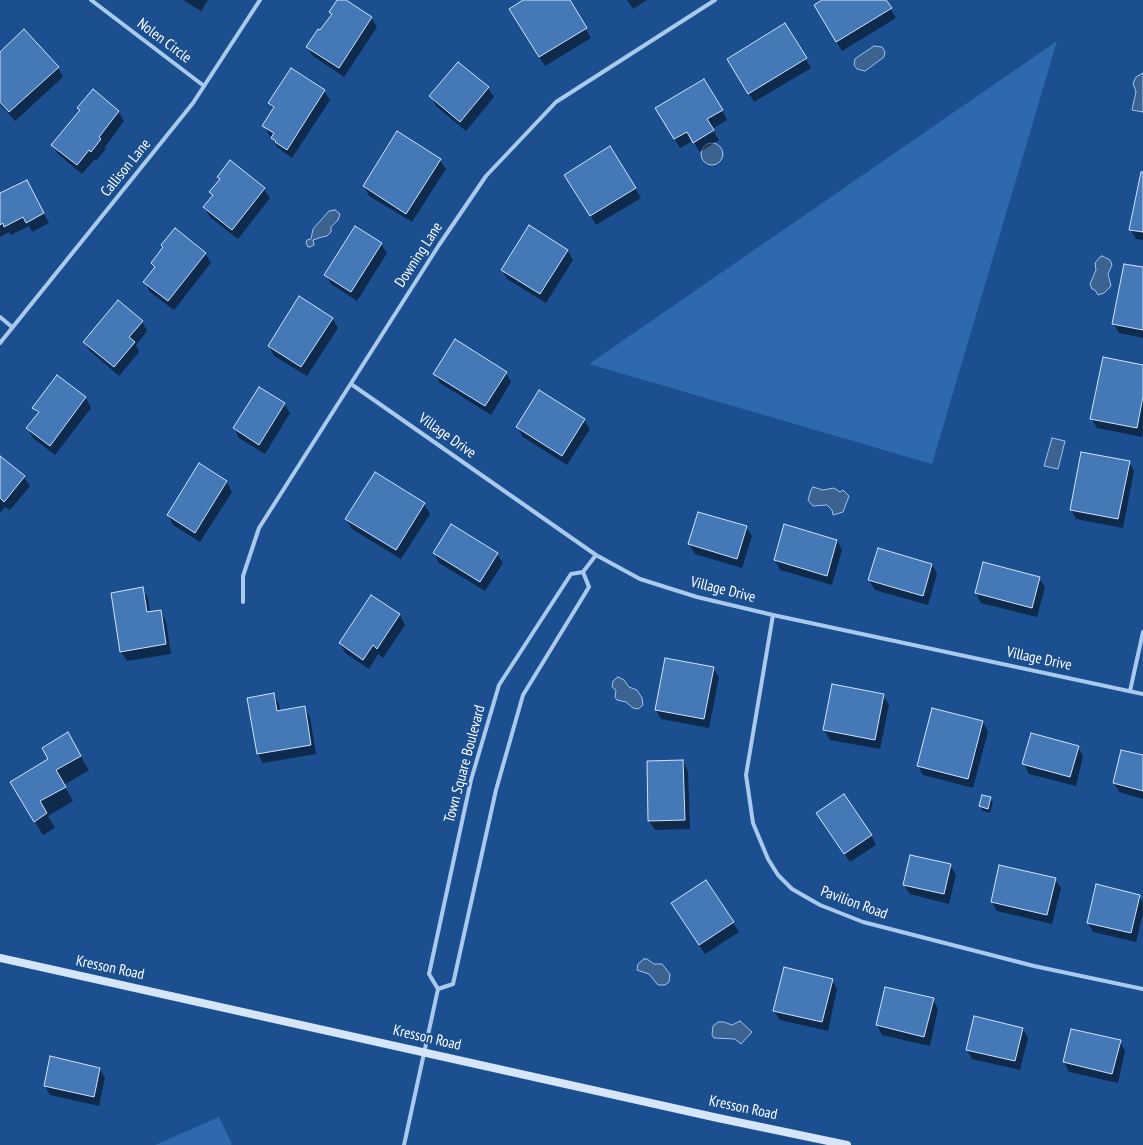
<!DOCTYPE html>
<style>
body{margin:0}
canvas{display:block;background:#1b4f8f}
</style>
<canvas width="1143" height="1145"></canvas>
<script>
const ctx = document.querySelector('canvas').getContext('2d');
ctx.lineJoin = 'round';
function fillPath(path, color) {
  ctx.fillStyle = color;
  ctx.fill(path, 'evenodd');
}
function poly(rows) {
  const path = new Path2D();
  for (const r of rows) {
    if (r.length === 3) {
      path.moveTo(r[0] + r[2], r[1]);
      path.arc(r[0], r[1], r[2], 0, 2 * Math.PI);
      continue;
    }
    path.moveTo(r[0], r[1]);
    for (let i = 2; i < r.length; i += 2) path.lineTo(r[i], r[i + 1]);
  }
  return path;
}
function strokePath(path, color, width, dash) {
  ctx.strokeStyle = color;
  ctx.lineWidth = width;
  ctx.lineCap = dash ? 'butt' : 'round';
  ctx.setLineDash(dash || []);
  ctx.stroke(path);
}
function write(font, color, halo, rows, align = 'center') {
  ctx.font = font + ' "PT Sans Narrow",sans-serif';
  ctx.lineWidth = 4;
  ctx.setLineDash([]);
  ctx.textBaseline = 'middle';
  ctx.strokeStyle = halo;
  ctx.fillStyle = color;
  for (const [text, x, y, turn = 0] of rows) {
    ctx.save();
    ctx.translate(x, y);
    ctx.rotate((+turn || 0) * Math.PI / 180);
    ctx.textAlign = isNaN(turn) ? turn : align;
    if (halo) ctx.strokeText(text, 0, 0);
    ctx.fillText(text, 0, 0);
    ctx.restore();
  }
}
fillPath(poly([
 [1057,41,932,464,589,364],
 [219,1117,232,1144,231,1145,155,1145]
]), '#2e69ad');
const water = poly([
 [874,46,882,47,885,52,884,57,865,71,857,69,854,65,855,59,859,56,874,46],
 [1143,73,1143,112,1132,110,1136,92,1133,83,1136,77,1143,73],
 [712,154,11],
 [335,210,340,214,338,220,331,227,331,232,327,236,322,237,313,240,314,245,310,247,308,247,306,243,307,240,311,239,313,229,329,211,335,210],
 [1102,256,1110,260,1112,265,1108,274,1111,286,1104,293,1098,295,1095,290,1092,289,1090,284,1096,270,1095,263,1100,257,1102,256],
 [1052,438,1065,441,1058,469,1044,466,1052,438],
 [813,487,823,490,834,488,840,492,843,490,849,496,843,512,833,515,832,510,827,505,813,506,808,500,811,490,813,487],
 [618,677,624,680,629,687,637,690,642,698,643,705,638,709,633,708,626,702,617,700,615,697,616,690,612,687,613,681,618,677],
 [644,959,647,959,654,964,662,964,670,974,669,982,665,985,659,985,657,984,649,974,637,970,638,964,644,959],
 [740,1021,752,1032,741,1044,735,1039,714,1038,712,1035,713,1026,718,1022,724,1022,732,1025,740,1021]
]);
fillPath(water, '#3c6290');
strokePath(water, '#9cc4f0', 1);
fillPath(poly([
 [183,0,208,0,201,11],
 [338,0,345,0,371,17,377,27,344,77,313,56,307,47,332,15,330,12],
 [525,0,569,0,591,38,545,66,516,18],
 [627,0,647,0,633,9],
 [824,0,885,0,896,18,842,51,820,15],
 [785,24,811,68,754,102,728,59],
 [0,53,58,68,63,77,15,121,0,104],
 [488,88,494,97,466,131,436,106,431,96],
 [324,91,330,100,292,158,277,147,272,137,269,135,264,126,273,110,269,103],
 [78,108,118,111,124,121,105,147,106,149,96,161,95,159,82,174,58,154,52,145,80,111],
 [722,110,727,120,712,129,719,140,700,152,693,141,680,148,662,118],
 [440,160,446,169,412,222,369,196,364,186],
 [1143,173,1143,240,1136,239,1131,230],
 [218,177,264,189,270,198,238,239,210,217,204,207,213,196,211,193,220,181],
 [571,184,635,188,641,198,596,225],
 [32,191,49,223,32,232,29,226,11,235,9,232,0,237,0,195],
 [529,226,568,251,573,260,546,303,507,279,502,270],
 [381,244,387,253,357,301,331,284,326,275],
 [205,253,211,263,174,310,150,292,145,282,155,269,152,263],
 [1143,268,1143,338,1119,333,1113,323],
 [332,318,338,328,307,376,274,356,269,346],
 [142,321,147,331,136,345,139,352,119,376,90,351,84,342],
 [1143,366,1143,431,1142,437,1097,428,1091,418],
 [506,373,511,382,491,415,440,383,434,374],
 [57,377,86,398,91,408,55,455,33,438,27,428,38,415,34,408],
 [259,388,284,404,290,413,265,454,239,438,234,428],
 [584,420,590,429,567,465,523,437,517,427],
 [0,457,24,477,30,486,10,510,5,507,0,513],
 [1129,462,1134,471,1123,528,1076,519,1071,510],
 [199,465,227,482,232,492,200,542,173,525,168,515],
 [424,504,430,514,401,559,352,529,346,519],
 [746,527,752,536,742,568,695,554,689,544],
 [837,540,842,550,832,585,780,570,775,560],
 [434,553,497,554,503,563,485,591,439,563],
 [932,564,937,574,928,605,875,590,869,580],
 [983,564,1039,578,1045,587,1037,617,981,603,976,593],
 [142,589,148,598,150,613,160,611,166,621,171,654,127,661,121,652],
 [372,596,400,615,405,625,383,658,378,654,369,669,345,653,340,643],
 [713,668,719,677,709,728,661,719,656,710],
 [274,694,279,704,280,711,304,707,310,717,316,754,263,763,258,754],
 [883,695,889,705,880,749,830,740,824,730],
 [983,722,988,732,973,788,923,775,918,766],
 [67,734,89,770,64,785,73,801,48,816,55,828,43,835,11,782,50,760],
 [1078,747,1083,756,1076,786,1029,774,1024,764],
 [1143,756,1143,799,1119,792,1114,783],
 [683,761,688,771,690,829,655,830,649,821],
 [990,798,993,802,990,813,983,811,980,806],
 [823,823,871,835,876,845,850,862],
 [950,865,956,875,949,904,910,894,904,885],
 [1055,879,1061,888,1052,924,997,911,992,902],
 [1139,896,1143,902,1143,913,1136,942,1093,932,1088,923],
 [672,904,733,923,739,932,705,954],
 [832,980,837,989,828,1031,780,1020,774,1011],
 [886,988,933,999,938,1009,930,1046,882,1035,877,1025],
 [1023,1029,1028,1038,1020,1070,972,1059,967,1050],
 [1120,1041,1125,1051,1118,1083,1069,1072,1064,1062],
 [100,1069,105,1078,99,1106,50,1095,45,1086]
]), '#0007');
const building = poly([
 [337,0,346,0,372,17,339,68,306,47,318,29,320,30,332,14,329,12,337,0],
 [523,0,570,0,587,28,539,57,509,9,523,0],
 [822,0,886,0,892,8,836,42,814,5,822,0],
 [785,23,807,58,748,94,727,59,785,23],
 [24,29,59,67,9,112,0,102,0,52,24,29],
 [458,62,489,87,460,122,429,96,458,62],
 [291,68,325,90,287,150,275,142,276,141,271,138,274,133,262,126,274,107,268,103,291,68],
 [704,79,723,110,707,119,714,130,693,143,687,132,674,139,655,108,704,79],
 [93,89,119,111,99,137,101,139,91,152,89,150,77,165,51,145,80,110,77,108,93,89],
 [397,131,441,159,406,214,363,186,397,131],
 [610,146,636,188,590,216,564,175,610,146],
 [230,160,265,188,232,230,203,207,213,195,209,192,220,179,217,177,230,160],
 [1141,172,1143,172,1143,232,1129,230,1141,172],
 [27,180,44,213,26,223,23,217,4,227,3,223,0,225,0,193,27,180],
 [529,225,568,250,540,294,501,270,529,225],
 [355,226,382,243,351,292,324,275,355,226],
 [175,228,206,253,168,301,143,282,155,267,151,263,163,247,161,245,175,228],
 [1124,264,1143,267,1143,330,1112,324,1124,264],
 [299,296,333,318,301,367,268,346,299,296],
 [118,300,143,321,129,337,135,342,114,367,83,342,118,300],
 [455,339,507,372,485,406,433,374,455,339],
 [1103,357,1143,365,1143,396,1137,428,1090,419,1103,357],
 [57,375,86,397,50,446,26,428,39,412,32,408,57,375],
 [259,387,285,403,259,445,233,428,259,387],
 [539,390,585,419,562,456,516,427,539,390],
 [1081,452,1130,461,1118,519,1070,510,1081,452],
 [0,456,25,476,4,502,0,498,0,456],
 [199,463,227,481,195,533,167,515,199,463],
 [375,472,425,503,396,550,345,519,375,472],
 [698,512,747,526,737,559,688,544,698,512],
 [451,524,498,553,480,582,433,553,451,524],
 [784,524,837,540,827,576,774,560,784,524],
 [878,548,932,564,923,596,868,580,878,548],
 [983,562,1040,577,1032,608,975,593,983,562],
 [143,587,147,612,161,610,166,644,120,652,111,593,143,587],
 [371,595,400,614,377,649,373,645,363,660,339,643,371,595],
 [665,658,714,667,704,719,655,710,665,658],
 [832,684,884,694,875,740,823,730,832,684],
 [274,693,277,711,305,706,311,745,257,754,247,698,274,693],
 [932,708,983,721,968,779,917,766,932,708],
 [68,732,81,756,56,770,66,787,40,801,47,813,34,822,10,782,48,759,42,748,68,732],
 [1031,733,1079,746,1070,777,1022,764,1031,733],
 [1121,750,1143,755,1143,791,1113,783,1121,750],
 [683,760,685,820,648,821,647,761,683,760],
 [844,794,872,835,844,854,816,813,844,794],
 [982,795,991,797,988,809,979,806,982,795],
 [910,855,951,864,944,894,903,885,910,855],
 [999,865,1056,878,1047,915,991,902,999,865],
 [706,880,734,922,699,945,671,903,706,880],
 [1096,884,1140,895,1131,933,1087,923,1096,884],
 [784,967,833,979,822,1022,773,1011,784,967],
 [885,987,934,998,924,1037,876,1025,885,987],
 [974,1016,1023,1028,1015,1061,966,1050,974,1016],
 [1071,1029,1121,1040,1112,1074,1063,1062,1071,1029],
 [50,1056,100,1068,94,1097,44,1086,50,1056]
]);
fillPath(building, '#4478b7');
strokePath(building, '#cfe3fa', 1);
strokePath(poly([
 [91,0,204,86],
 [0,317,12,327],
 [0,343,193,103,260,0],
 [351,384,596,555,640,579,697,597,773,615,1143,694],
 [243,602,243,576,259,528,439,245,486,176,556,102,715,0],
 [773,615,746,775,753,823,768,859,778,875,792,889,820,905,863,922,1034,966,1143,989],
 [1130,691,1143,632],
 [438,989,453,984,496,790,523,695,589,587,583,572],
 [404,1145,438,989,429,974,471,780,499,685,571,574,583,572,596,555]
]), '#a9c9ee', 4);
strokePath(poly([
 [0,958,718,1118,847,1145]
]), '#d6e6fa', 8);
write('15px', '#fff', '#1b4f8f', [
 ["Nolen Circle",164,41,37],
 ["Callison Lane",126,168,-51],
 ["Downing Lane",419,255,-57],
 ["Village Drive",447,436,35],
 ["Village Drive",723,590,14],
 ["Village Drive",1039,659,12],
 ["Town Square Boulevard",465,764,-75],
 ["Pavilion Road",854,903,20],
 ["Kresson Road",110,968,12],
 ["Kresson Road",427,1038,13],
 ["Kresson Road",743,1108,12]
]);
</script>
